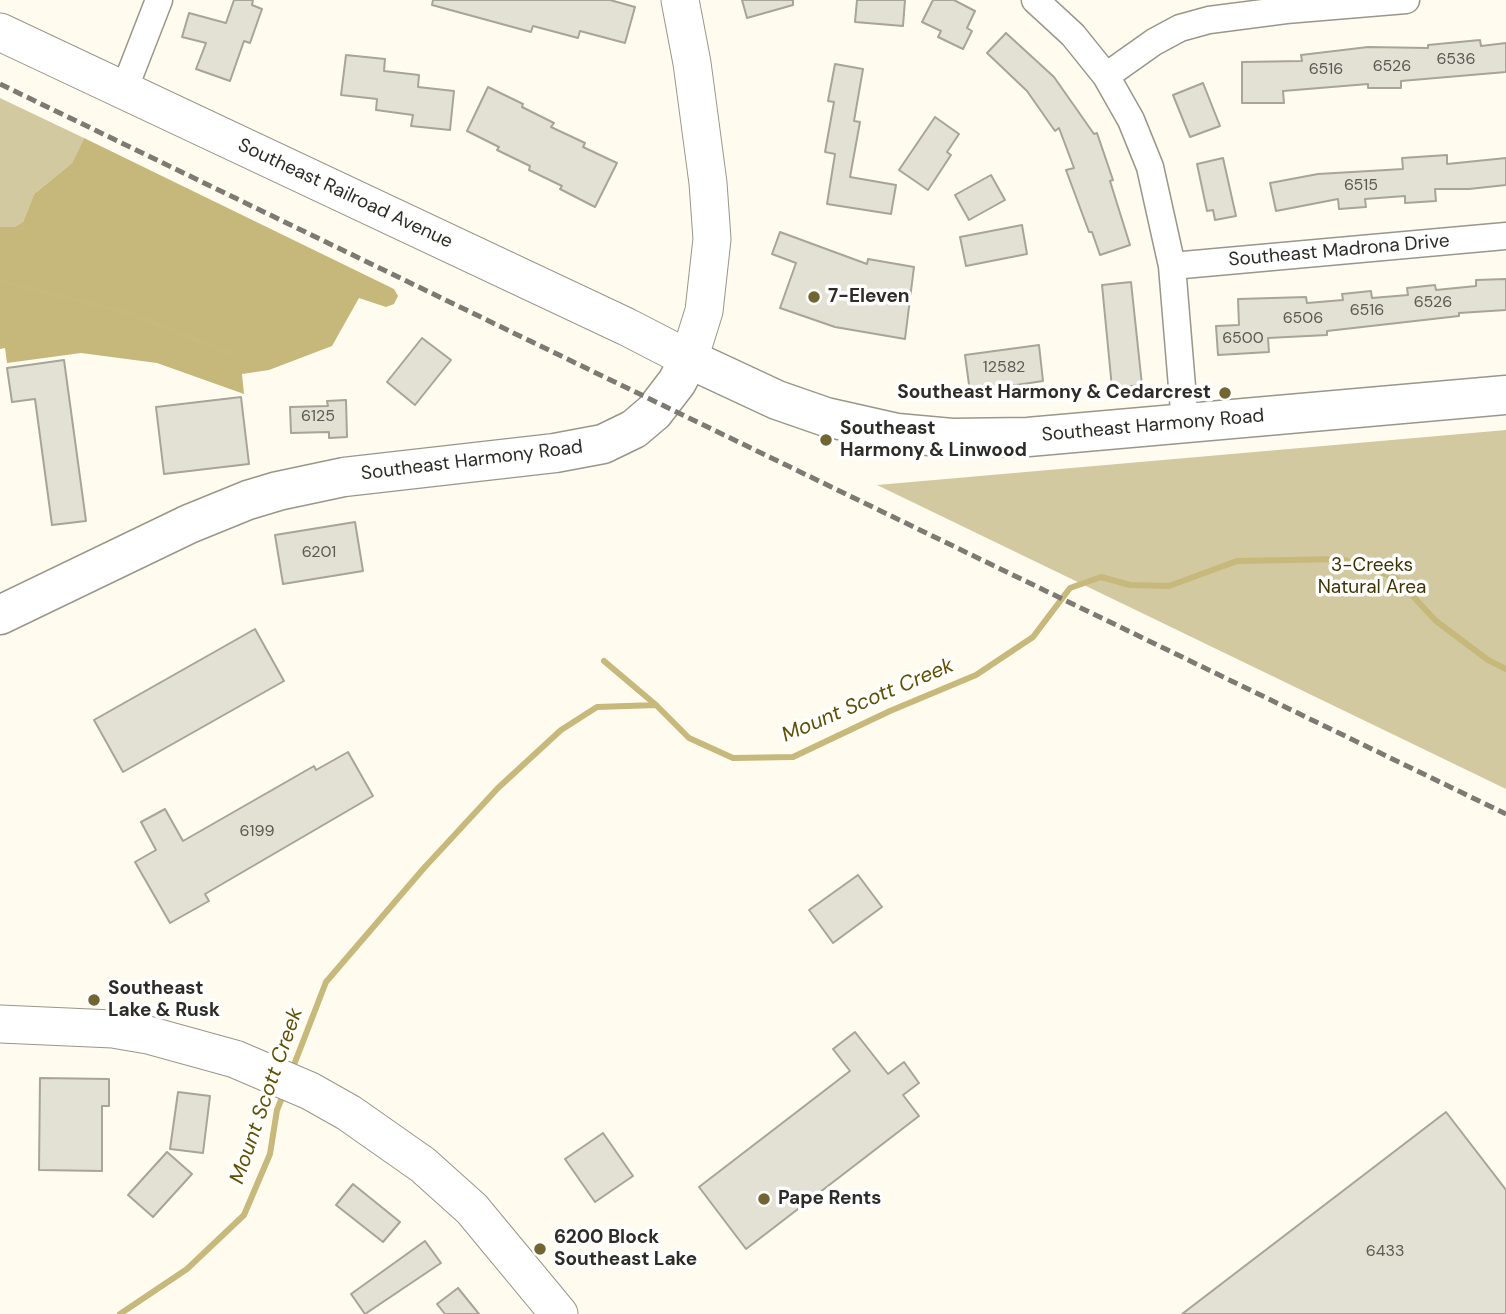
<!DOCTYPE html>
<style>
body{margin:0}
canvas{display:block;background:#fffcef}
</style>
<canvas width="1506" height="1314"></canvas>
<script>
const ctx = document.querySelector('canvas').getContext('2d');
ctx.lineJoin = 'round';
function fillPath(path, color) {
  ctx.fillStyle = color;
  ctx.fill(path, 'evenodd');
}
function poly(rows) {
  const path = new Path2D();
  for (const r of rows) {
    path.moveTo(r[0], r[1]);
    for (let i = 2; i < r.length; i += 2) path.lineTo(r[i], r[i + 1]);
  }
  return path;
}
function strokePath(path, color, width, dash) {
  ctx.strokeStyle = color;
  ctx.lineWidth = width;
  ctx.lineCap = dash ? 'butt' : 'round';
  ctx.setLineDash(dash || []);
  ctx.stroke(path);
}
function write(font, color, halo, rows, align = 'center') {
  ctx.font = font + ' "DM Sans",sans-serif';
  ctx.lineWidth = 7;
  ctx.setLineDash([]);
  ctx.textBaseline = 'middle';
  ctx.strokeStyle = halo;
  ctx.fillStyle = color;
  for (const [text, x, y, turn = 0] of rows) {
    ctx.save();
    ctx.translate(x, y);
    ctx.rotate((+turn || 0) * Math.PI / 180);
    ctx.textAlign = isNaN(turn) ? turn : align;
    if (halo) ctx.strokeText(text, 0, 0);
    ctx.fillText(text, 0, 0);
    ctx.restore();
  }
}
fillPath(poly([
 [0,98,84,138,72,163,34,194,23,222,14,227,0,227],
 [1506,430,1506,789,877,485]
]), '#d3c9a1');
fillPath(poly([
 [84,138,394,289,398,296,394,304,386,307,359,298,332,346,269,370,242,374,244,394,157,363,81,353,7,363,5,348,0,349,0,227,14,227,23,222,34,194,72,163]
]), '#c6b77a');
strokePath(poly([
 [0,282,124,311,229,353],
 [604,661,656,705,689,738,733,758,793,757,890,711,976,675,1033,637,1070,588,1101,577,1130,585,1169,586,1237,561,1342,559,1396,578,1436,621,1488,660,1506,669],
 [292,1070,326,982,424,868,498,788,561,730,597,707,656,705],
 [120,1314,187,1269,244,1215,270,1154,277,1110,284,1093]
]), '#c7b87b', 6);
const building = poly([
 [234,0,253,0,252,5,262,9,250,43,244,41,230,81,196,69,206,43,182,37,189,13,226,23,234,0],
 [433,0,610,0,635,7,625,43,580,31,578,38,533,26,531,32,432,5,433,0],
 [742,0,793,0,793,5,747,18,742,0],
 [857,0,905,0,903,26,855,22,857,0],
 [933,0,954,0,975,11,967,28,972,31,963,49,938,37,941,31,922,22,933,0],
 [1006,33,1054,77,1094,134,1097,133,1113,180,1110,181,1130,245,1100,255,1092,232,1089,232,1066,170,1074,168,1059,128,1055,131,1027,91,987,53,1006,33],
 [1480,40,1481,46,1506,43,1506,72,1401,81,1401,88,1368,88,1368,84,1283,91,1284,103,1242,103,1242,62,1302,61,1301,55,1368,47,1428,48,1428,45,1480,40],
 [346,55,385,59,384,71,419,75,418,87,454,91,450,130,411,126,413,115,376,110,377,99,341,95,346,55],
 [835,64,863,69,854,121,860,122,850,177,896,185,891,214,827,204,835,154,825,152,834,102,828,101,835,64],
 [1203,83,1220,126,1190,137,1173,95,1203,83],
 [488,87,523,104,522,107,554,123,551,127,585,143,583,147,617,163,595,207,560,189,562,186,529,170,530,166,497,150,499,147,467,131,488,87],
 [935,117,959,134,947,152,951,155,928,190,899,170,935,117],
 [1447,155,1447,164,1506,158,1506,185,1469,189,1435,189,1436,201,1405,203,1405,196,1365,199,1366,207,1339,209,1338,199,1276,211,1270,183,1318,174,1403,169,1402,158,1447,155],
 [1223,158,1236,216,1215,220,1213,210,1207,211,1197,164,1223,158],
 [991,175,1005,200,969,220,955,195,991,175],
 [1022,225,1027,254,966,266,960,237,1022,225],
 [780,232,867,264,868,259,914,267,905,339,835,327,780,308,796,263,772,254,780,232],
 [1506,279,1506,310,1459,313,1459,316,1327,331,1327,335,1268,338,1269,352,1218,355,1216,326,1239,325,1238,299,1306,297,1307,303,1343,300,1342,294,1371,291,1372,298,1408,295,1407,288,1435,285,1436,290,1476,286,1476,280,1506,279],
 [1131,282,1142,385,1112,388,1102,285,1131,282],
 [422,338,451,360,415,405,387,382,422,338],
 [1039,345,1043,381,970,392,965,355,1039,345],
 [64,360,86,521,52,525,35,399,12,402,7,368,64,360],
 [241,397,249,464,164,474,156,407,241,397],
 [346,400,347,437,329,438,329,432,291,433,290,407,328,406,327,401,346,400],
 [355,522,363,571,283,584,275,535,355,522],
 [255,629,284,681,123,772,94,720,255,629],
 [348,752,373,796,205,894,209,901,170,923,135,862,156,850,141,822,165,809,183,841,314,766,316,770,348,752],
 [858,875,882,907,833,943,809,910,858,875],
 [855,1032,888,1074,904,1062,919,1083,903,1095,919,1116,746,1249,699,1187,850,1071,833,1049,855,1032],
 [40,1078,109,1079,109,1106,102,1106,102,1171,39,1170,40,1078],
 [178,1092,210,1096,203,1153,170,1149,178,1092],
 [1446,1112,1506,1190,1506,1314,1182,1314,1446,1112],
 [603,1133,633,1176,595,1202,565,1159,603,1133],
 [167,1152,192,1174,153,1217,128,1195,167,1152],
 [353,1184,400,1222,383,1242,336,1205,353,1184],
 [425,1241,441,1263,365,1314,351,1294,425,1241],
 [458,1288,479,1314,445,1314,437,1304,458,1288]
]);
fillPath(building, '#e3e0d4');
strokePath(building, '#a7a498', 2);
const street = poly([
 [1035,0,1073,35,1106,76,1131,120,1150,167,1172,266,1185,423],
 [1106,76,1154,42,1180,28,1209,20,1286,10,1406,0],
 [124,90,159,0],
 [1172,266,1506,236]
]);
const secondary = poly([
 [0,32,627,327,689,359,704,311,712,239,708,183,692,63,680,0],
 [0,1024,113,1029,148,1035,235,1059,310,1091,349,1113,423,1165,472,1209,559,1314]
]);
const primary = poly([
 [0,615,189,524,248,500,278,491,344,477,555,453,603,444,634,429,654,412,677,382,689,359,777,400,826,417,897,433,952,438,1028,437,1506,395]
]);
strokePath(street, '#99968a', 29);
strokePath(secondary, '#99968a', 39);
strokePath(primary, '#99968a', 41);
strokePath(street, '#fff', 26);
strokePath(secondary, '#fff', 37);
strokePath(primary, '#fff', 38);
strokePath(poly([
 [0,84,1506,814]
]), '#7c7a72', 5, [10, 5]);
for (const [x, y, r, color] of [
 [814,297,7,"#726532"],
 [1225,393,7,"#726532"],
 [826,440,7,"#726532"],
 [94,1000,7,"#726532"],
 [764,1199,7,"#726532"],
 [540,1249,7,"#726532"]
]) {
  const dot = new Path2D();
  dot.arc(x, y, r, 0, 2 * Math.PI);
  ctx.fillStyle = color;
  ctx.fill(dot);
  strokePath(dot, '#fff', 2.5);
}
write('16px', '#5a5952', null, [
 ["6536",1456,60],
 ["6526",1392,67],
 ["6516",1326,70],
 ["6515",1361,186],
 ["6526",1433,303],
 ["6516",1367,311],
 ["6506",1303,319],
 ["6500",1243,339],
 ["12582",1004,368],
 ["6125",318,417],
 ["6201",319,553],
 ["6199",257,832],
 ["6433",1385,1252]
]);
write('19px', '#2d2c27', '#fff', [
 ["Southeast Railroad Avenue",345,194,25],
 ["Southeast Madrona Drive",1339,251,-5],
 ["Southeast Harmony Road",1153,426,-5],
 ["Southeast Harmony Road",472,461,-7]
]);
write('bold 19px', '#2d2c27', '#fff', [
 ["7-Eleven",828,297],
 ["Southeast Harmony & Cedarcrest",1211,393,"right"],
 ["Southeast",840,429],
 ["Harmony & Linwood",840,451],
 ["Southeast",108,989],
 ["Lake & Rusk",108,1011],
 ["Pape Rents",778,1199],
 ["6200 Block",554,1238],
 ["Southeast Lake",554,1260]
], 'left');
write('19px', '#3f3401', '#fff', [
 ["3-Creeks",1372,566],
 ["Natural Area",1372,588]
]);
write('italic 21px', '#605000', '#fff', [
 ["Mount Scott Creek",868,701,-23],
 ["Mount Scott Creek",267,1096,-71]
]);
</script>
